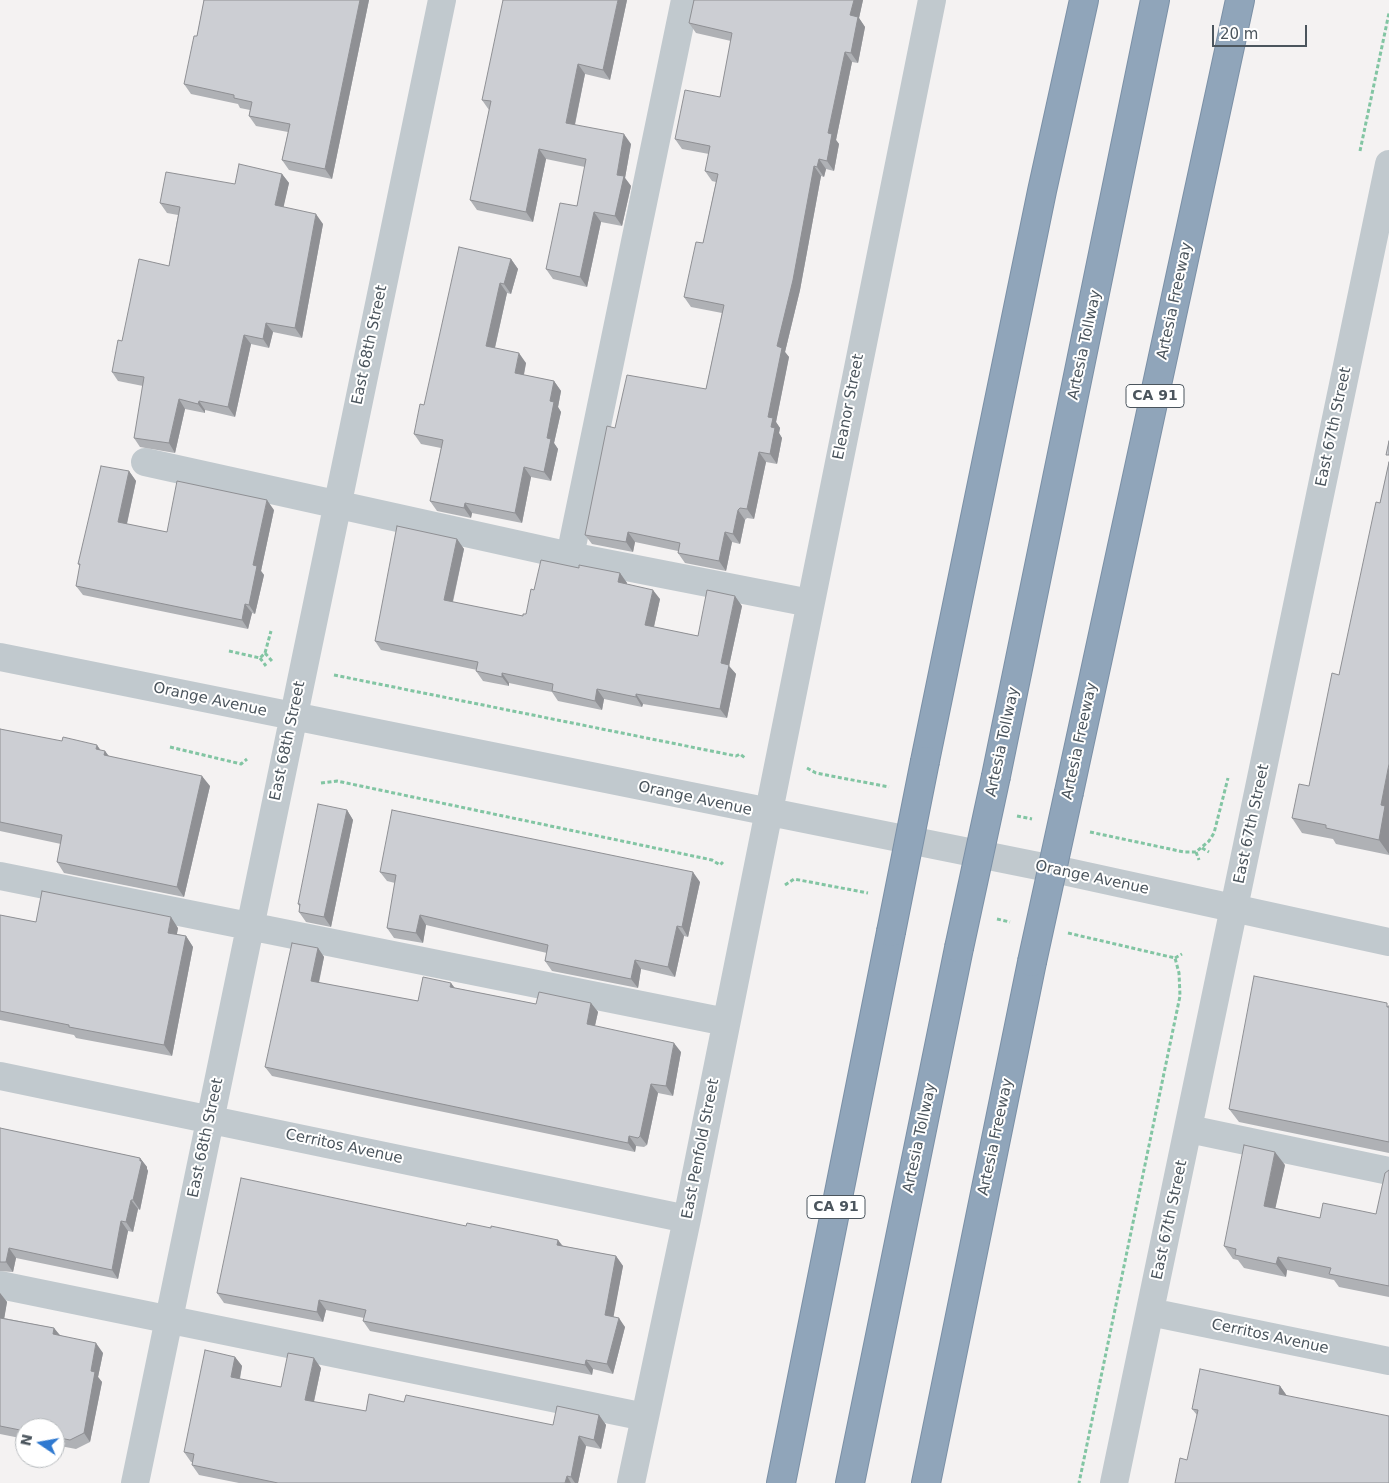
<!DOCTYPE html>
<style>
body{margin:0}
#map{position:relative;width:1389px;height:1483px;overflow:hidden;background:#f4f2f2;font-family:"DejaVu Sans",sans-serif}
canvas{display:block}
.north{position:absolute;left:15px;top:1418px;width:50px;height:50px;box-sizing:border-box;background:#fff;border:1px solid #b7bbbe;border-radius:50%;rotate:282deg;font-size:14px;font-weight:700;line-height:20px;text-align:center;color:#4b555d}
.north::after{content:'';display:block;margin:auto;width:18px;height:22px;background:#2f79d0;clip-path:polygon(50% 0,100% 100%,50% 72%,0 100%)}
.scale{position:absolute;left:1212px;top:25px;width:95px;height:22px;box-sizing:border-box;border:2px solid #4b555d;border-top:0;padding-left:6px;font-size:15px;line-height:18px;white-space:nowrap;color:#4b555d;-webkit-text-stroke:4px #fff;paint-order:stroke}
</style>
<div id="map">
<canvas width="1389" height="1483"></canvas>
<div class="north">N</div>
<div class="scale">20 m</div>
</div>
<script>
const ctx = document.querySelector('canvas').getContext('2d');
ctx.lineJoin = 'round';
function poly(rows) {
  const path = new Path2D();
  for (const r of rows) {
    path.moveTo(r[0], r[1]);
    for (let i = 2; i < r.length; i += 2) path.lineTo(r[i], r[i + 1]);
  }
  return path;
}
function strokePath(path, color, width, dash) {
  ctx.strokeStyle = color;
  ctx.lineWidth = width;
  ctx.lineCap = dash ? 'butt' : 'round';
  ctx.setLineDash(dash || []);
  ctx.stroke(path);
}
function fillPath(path, color) {
  ctx.fillStyle = color;
  ctx.fill(path, 'evenodd');
}
function write(font, color, halo, rows, align = 'center') {
  ctx.font = font + ' "DejaVu Sans",sans-serif';
  ctx.lineWidth = 4;
  ctx.setLineDash([]);
  ctx.textBaseline = 'middle';
  ctx.strokeStyle = halo;
  ctx.fillStyle = color;
  for (const [text, x, y, turn = 0] of rows) {
    ctx.save();
    ctx.translate(x, y);
    ctx.rotate((+turn || 0) * Math.PI / 180);
    ctx.textAlign = isNaN(turn) ? turn : align;
    if (halo) ctx.strokeText(text, 0, 0);
    ctx.fillText(text, 0, 0);
    ctx.restore();
  }
}
const highway = poly([
 [925,761,1042,191,1084,0],
 [996,776,1155,0],
 [1069,792,1240,0],
 [781,1483,891,932],
 [850,1483,959,948],
 [926,1483,1032,962]
]);
strokePath(highway, '#7b90a6', 30);
strokePath(poly([
 [1360,151,1389,13],
 [229,651,260,658,265,653,271,631],
 [265,653,272,661],
 [260,658,266,666],
 [334,675,736,756,740,754,745,758],
 [170,747,241,764,247,759],
 [807,768,816,773,889,787],
 [321,783,337,781,712,860,720,865,723,862],
 [1017,816,1032,819],
 [1090,832,1184,852,1196,852,1209,841,1214,833,1228,778],
 [1202,848,1209,852],
 [1196,852,1199,860],
 [785,885,794,879,868,893],
 [997,919,1010,922],
 [1068,933,1175,958,1179,973,1180,996,1079,1483],
 [1175,958,1182,954]
]), '#82c5a3', 3, [4, 2.5]);
strokePath(poly([
 [145,462,570,556,810,603],
 [570,556,685,0],
 [0,657,1068,872,1389,942],
 [0,876,726,1022],
 [0,1076,687,1219],
 [1189,1129,1389,1171],
 [0,1285,645,1417],
 [1150,1312,1389,1361],
 [135,1483,442,0],
 [631,1483,687,1219,932,0],
 [1114,1483,1389,164]
]), '#c1c9ce', 28);
strokePath(highway, '#90a5ba', 28);
const highwayBridge = poly([
 [891,932,925,761],
 [959,948,996,776],
 [1032,962,1069,792]
]);
strokePath(highwayBridge, '#7b90a6', 30, []);
strokePath(highwayBridge, '#90a5ba', 28);
fillPath(poly([
 [204,0,369,0,332,179,289,170,282,160,288,132,256,126,249,116,250,110,240,108,238,104,191,94,184,84,197,36],
 [627,0,610,80,585,74,575,125,631,144,625,178,631,186,622,226,601,222,587,287,553,279,546,269,577,206,585,167,546,159,533,222,477,210,470,200,489,110,482,100],
 [694,0,863,0,859,18,865,27,858,63,852,62,836,140,839,144,834,171,826,169,824,177,821,176,800,290,785,352,789,357,776,422,780,428,779,433,782,438,777,464,766,462,754,519,747,518,745,520,740,544,732,542,726,571,685,563,678,553,678,551,635,542,633,552,592,544,585,535,615,428,706,389,722,313,691,307,684,297,703,243,716,182,712,181,705,171,709,154,682,149,675,139,720,97,731,41,696,33,689,23],
 [282,174,289,183,283,207,323,224,302,338,273,332,269,348,251,344,235,417,205,410,205,413,185,409,175,453,140,447,134,438,143,386,118,381,112,372,122,341,169,266,178,215,167,213,160,203],
 [511,259,518,269,511,294,507,293,495,348,526,363,524,375,554,381,561,391,558,407,561,412,554,443,558,449,551,481,531,477,522,523,472,513,471,518,437,511,430,501,441,448,421,444,414,434,424,405],
 [1389,462,1389,855,1336,844,1333,839,1302,833,1292,818,1309,786,1339,675,1380,503],
 [129,471,136,481,127,524,167,532,274,510,261,571,264,575,255,614,252,613,248,629,83,595,76,586,80,566,78,564],
 [457,539,464,549,453,602,523,616,526,614,534,590,579,568,620,573,627,583,626,584,660,599,654,627,698,636,742,606,729,666,736,674,727,718,643,704,642,707,604,699,602,710,558,701,552,692,509,683,509,686,483,681,476,671,477,670,381,650,375,641],
 [0,729,105,751,109,756,210,786,184,897,64,873,57,862,61,844,0,831],
 [347,810,353,820,331,927,306,922,299,912,300,907,298,904],
 [380,872,700,882,688,937,684,936,675,977,641,969,638,988,552,971,545,961,547,953,426,925,423,943,394,938,387,928,395,883,387,881],
 [0,915,36,922,178,928,177,934,186,936,193,947,172,1056,76,1038,74,1035,0,1020],
 [318,948,324,957,319,983,418,1001,455,988,536,1004,591,1003,598,1012,595,1026,681,1052,673,1096,658,1093,647,1145,644,1147,636,1146,635,1152,272,1076,265,1067],
 [1389,1005,1389,1153,1239,1122,1229,1109],
 [0,1128,140,1158,147,1167,147,1169,148,1171,140,1210,138,1209,133,1232,128,1231,118,1279,16,1258,13,1272,0,1271],
 [1285,1165,1275,1208,1320,1218,1376,1214,1389,1170,1389,1297,1339,1287,1334,1280,1287,1270,1286,1277,1244,1268,1238,1260,1233,1259,1224,1246],
 [466,1226,491,1228,558,1240,563,1246,616,1256,623,1266,613,1316,625,1327,613,1374,593,1369,592,1375,370,1331,363,1321,364,1318,326,1310,323,1322,224,1303,217,1293],
 [0,1293,7,1302,4,1318,54,1328,60,1335,103,1353,98,1377,102,1382,90,1442,76,1449,55,1445,55,1428,25,1428,25,1439,0,1434],
 [235,1357,242,1366,240,1379,281,1387,321,1368,314,1402,366,1411,404,1402,553,1425,599,1415,606,1425,601,1449,586,1446,578,1483,239,1483,199,1475,192,1465,192,1462,191,1462,184,1452],
 [1280,1386,1287,1396,1197,1415,1192,1409]
]), '#afb1b5');
fillPath(poly([
 [360,0,369,0,332,179,325,169],
 [618,0,627,0,610,80,603,70],
 [854,0,863,0,859,18,865,27,858,63,851,53,850,15],
 [845,52,852,62,836,140,839,144,834,171,827,161,828,133],
 [578,64,585,74,573,133,566,123],
 [624,134,631,144,625,178,631,186,622,226,615,216,617,175],
 [539,149,546,159,533,222,526,212],
 [819,159,826,169,824,177,817,167],
 [814,166,821,176,800,290,785,352,789,357,776,422,780,428,779,433,782,438,777,464,770,454,771,427,768,417,777,346],
 [282,174,289,183,282,214,275,205],
 [594,212,601,222,587,287,580,277],
 [316,214,323,224,302,338,295,328],
 [511,259,518,269,511,294,504,284],
 [500,283,507,293,493,356,486,346],
 [266,323,273,332,269,348,263,339],
 [244,335,251,344,235,417,228,407],
 [519,353,526,363,522,383,515,373],
 [554,381,561,391,558,407,561,412,554,443,558,449,551,481,544,472,550,401],
 [179,399,185,409,175,453,169,443],
 [199,401,205,410,205,413,198,404],
 [759,452,766,462,754,519,747,509],
 [524,467,531,477,522,523,515,513],
 [129,471,136,481,125,532,118,522],
 [267,500,274,510,261,571,264,575,255,614,249,605,253,565],
 [465,503,472,513,471,518,464,508],
 [738,510,745,520,740,544,733,534],
 [628,532,635,542,633,552,626,542],
 [725,532,732,542,726,571,719,561],
 [457,539,464,549,451,609,444,600],
 [620,573,627,583,625,592,618,582],
 [653,590,660,599,652,635,645,625],
 [735,596,742,606,729,666,736,674,727,718,720,709,721,663],
 [245,604,252,613,248,629,242,620],
 [502,673,509,683,509,686,502,677],
 [597,689,604,699,602,710,595,701],
 [636,694,643,704,642,707,636,697],
 [97,745,104,755,105,751,112,761,96,749],
 [1389,764,1389,854,1379,840,1381,805],
 [202,776,210,786,184,897,177,887],
 [347,810,353,820,331,927,324,917],
 [693,872,700,882,688,937,682,927],
 [420,915,426,925,423,943,416,933],
 [171,917,178,928,175,943,168,933],
 [677,926,684,936,675,977,668,967],
 [186,936,193,947,172,1056,164,1045],
 [318,948,324,957,317,990,311,981],
 [635,960,641,969,638,988,631,979],
 [451,983,458,992,450,987],
 [591,1003,598,1012,593,1034,587,1024],
 [674,1043,681,1052,673,1096,666,1086],
 [651,1084,658,1093,647,1145,640,1136],
 [629,1136,636,1146,635,1152,628,1143],
 [1275,1152,1285,1165,1273,1219,1264,1206],
 [140,1158,147,1167,147,1169,148,1171,140,1210,133,1200],
 [131,1200,138,1209,133,1232,126,1222],
 [121,1221,128,1231,118,1279,112,1270],
 [558,1240,565,1250,557,1245],
 [9,1248,16,1258,13,1272,6,1262],
 [616,1256,623,1266,612,1325,605,1315],
 [1278,1257,1287,1270,1286,1277,1276,1264],
 [0,1293,7,1302,3,1326,0,1322],
 [319,1300,326,1310,323,1322,317,1312],
 [619,1318,625,1327,613,1374,607,1364],
 [54,1328,61,1337,53,1334],
 [96,1343,103,1353,98,1377,102,1382,90,1442,84,1433,91,1371],
 [235,1357,242,1366,238,1387,231,1377],
 [314,1358,321,1368,312,1410,305,1400],
 [586,1360,593,1369,592,1375,585,1365],
 [1280,1386,1287,1396,1286,1404,1279,1394],
 [599,1415,606,1425,601,1449,594,1440],
 [579,1436,586,1446,578,1483,575,1483,571,1477],
 [567,1476,571,1483,565,1483]
]), '#8f9094');
const building = poly([
 [204,0,360,0,325,169,282,160,290,124,249,116,252,102,234,98,234,95,184,84,194,36,197,36,204,0],
 [503,0,618,0,603,70,578,64,566,123,624,134,617,175,624,176,615,216,594,212,580,277,546,269,560,203,577,206,586,159,539,149,526,212,470,200,491,101,482,100,503,0],
 [694,0,854,0,850,15,858,17,851,53,845,52,828,133,832,134,827,161,819,159,817,167,814,166,793,280,777,346,782,348,768,417,773,418,771,427,775,428,770,454,759,452,747,509,740,508,738,510,733,534,725,532,719,561,678,553,680,543,628,532,626,542,585,535,607,426,615,428,627,375,706,389,724,305,684,297,696,242,703,243,718,174,705,171,710,146,675,139,685,90,720,97,732,33,689,23,694,0],
 [239,164,282,174,275,205,316,214,295,328,266,323,263,339,244,335,228,407,199,401,198,404,179,399,169,443,134,438,144,377,112,372,118,340,122,341,139,259,169,266,180,207,160,203,166,172,235,184,239,164],
 [459,247,511,259,504,284,500,283,486,346,519,353,515,373,554,381,550,401,554,402,547,438,551,439,544,472,524,467,515,513,465,503,464,508,430,501,443,440,414,434,420,404,424,405,459,247],
 [1389,441,1389,455,1386,455,1389,441],
 [1389,462,1389,764,1381,805,1385,806,1379,840,1326,828,1326,825,1292,818,1299,784,1309,786,1332,673,1339,675,1376,502,1380,503,1389,462],
 [101,466,129,471,118,522,167,532,177,481,267,500,253,565,257,566,249,605,245,604,242,620,76,586,80,564,78,564,101,466],
 [397,526,457,539,444,600,523,616,523,614,526,614,531,589,534,590,541,560,579,568,579,565,620,573,618,582,653,590,645,625,698,636,707,590,735,596,721,663,729,665,720,709,636,694,636,697,597,689,595,701,552,691,553,684,502,673,502,677,476,671,478,662,375,641,397,526],
 [0,729,62,741,63,737,97,745,96,749,105,751,104,755,202,776,177,887,57,862,62,835,0,822,0,729],
 [318,804,347,810,324,917,299,912,300,904,298,904,318,804],
 [392,810,693,872,682,927,677,926,668,967,635,960,631,979,545,961,548,945,420,915,416,933,387,928,396,875,380,872,392,810],
 [42,891,171,917,168,933,186,936,164,1045,69,1027,69,1025,0,1011,0,915,36,922,42,891],
 [292,943,318,948,311,981,418,1001,423,977,451,983,450,987,536,1004,539,992,591,1003,587,1024,674,1043,666,1086,651,1084,640,1136,638,1138,629,1136,628,1143,265,1067,292,943],
 [1254,976,1387,1003,1387,1007,1389,1007,1389,1142,1229,1109,1254,976],
 [0,1128,140,1158,140,1161,142,1161,133,1200,131,1200,126,1222,121,1221,112,1270,9,1248,6,1262,0,1262,0,1128],
 [1244,1145,1275,1152,1264,1206,1320,1218,1323,1203,1376,1214,1385,1173,1389,1170,1389,1286,1329,1274,1331,1268,1278,1257,1276,1264,1235,1255,1236,1249,1224,1246,1244,1145],
 [241,1178,466,1226,467,1223,491,1228,491,1226,558,1240,557,1245,616,1256,605,1315,619,1318,607,1364,586,1360,585,1365,363,1321,366,1310,319,1300,317,1312,217,1293,241,1178],
 [0,1318,54,1328,53,1334,96,1343,91,1371,95,1372,84,1433,70,1440,55,1437,55,1428,25,1428,25,1431,0,1426,0,1318],
 [205,1350,235,1357,231,1377,281,1387,288,1353,314,1358,305,1400,366,1411,369,1394,404,1402,406,1395,553,1425,557,1406,599,1415,594,1440,579,1436,571,1477,567,1476,565,1483,278,1483,192,1465,194,1454,184,1452,205,1350],
 [1200,1369,1280,1386,1279,1394,1389,1416,1389,1483,1175,1483,1180,1458,1187,1460,1198,1410,1192,1409,1200,1369]
]);
fillPath(building, '#ccced3');
strokePath(building, '#8f9094', 1);
for (const [x, y, w] of [
 [1155,396,58],
 [836,1207,58]
]) {
  const box = new Path2D();
  box.roundRect(x - w / 2, y - 11.5, w, 23, 4);
  ctx.fillStyle = '#fff';
  ctx.fill(box);
  strokePath(box, '#4b555d', 1);
}
write('bold 14px', '#4b555d', null, [
 ["CA 91",1155,396],
 ["CA 91",836,1207]
]);
write('15px', '#4b555d', '#fff', [
 ["Artesia Freeway",1175,301,-78],
 ["East 68th Street",370,345,-78],
 ["Artesia Tollway",1085,345,-78],
 ["Eleanor Street",849,407,-79],
 ["East 67th Street",1334,427,-78],
 ["Orange Avenue",210,700,12],
 ["East 68th Street",288,741,-78],
 ["Artesia Freeway",1080,741,-78],
 ["Artesia Tollway",1003,742,-78],
 ["Orange Avenue",695,799,12],
 ["East 67th Street",1252,824,-78],
 ["Orange Avenue",1092,878,12],
 ["Artesia Freeway",996,1137,-78],
 ["East 68th Street",206,1138,-78],
 ["Artesia Tollway",920,1138,-78],
 ["Cerritos Avenue",344,1147,12],
 ["East Penfold Street",701,1149,-79],
 ["East 67th Street",1170,1220,-78],
 ["Cerritos Avenue",1270,1337,12]
]);
</script>
